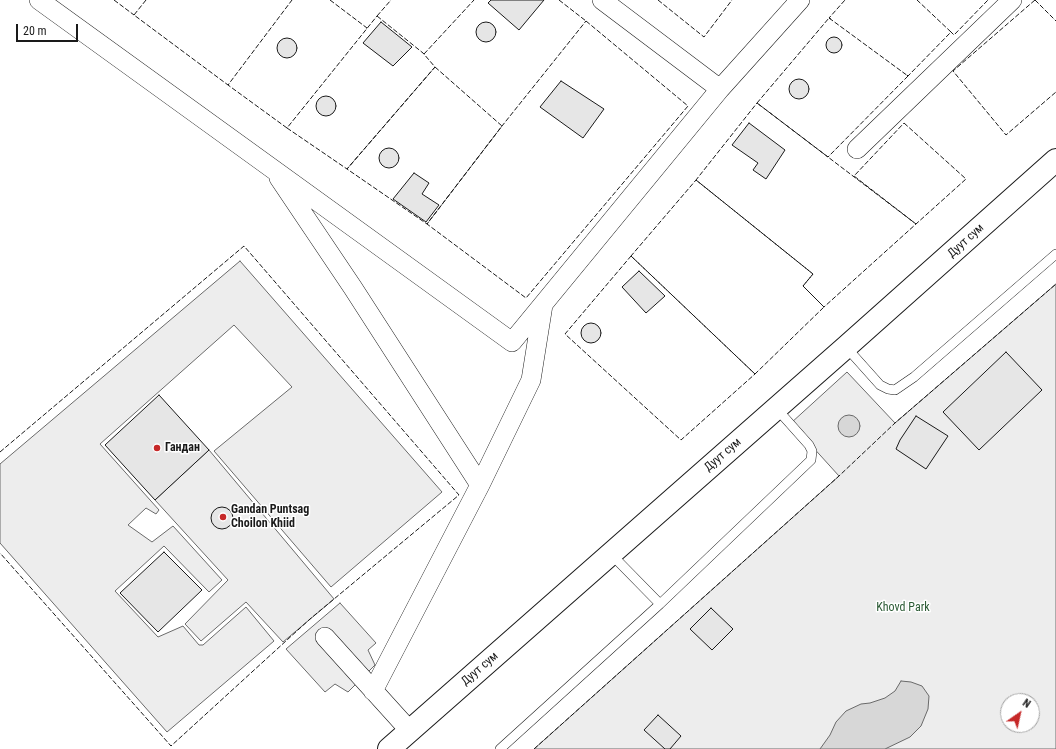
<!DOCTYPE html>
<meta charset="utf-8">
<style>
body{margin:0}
#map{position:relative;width:1056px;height:749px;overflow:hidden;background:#fff;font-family:"Roboto Condensed",sans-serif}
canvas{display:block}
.north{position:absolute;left:1000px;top:693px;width:40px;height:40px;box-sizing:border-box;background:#fff;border:1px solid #a3a3a3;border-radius:50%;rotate:34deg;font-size:11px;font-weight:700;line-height:16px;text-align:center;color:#1a1a1a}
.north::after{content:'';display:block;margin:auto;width:14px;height:18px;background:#c62828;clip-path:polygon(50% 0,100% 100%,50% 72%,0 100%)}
.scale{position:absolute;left:16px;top:24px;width:62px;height:18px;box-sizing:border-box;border:2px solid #1a1a1a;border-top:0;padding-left:5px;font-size:12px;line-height:14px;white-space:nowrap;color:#1a1a1a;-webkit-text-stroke:3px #fff;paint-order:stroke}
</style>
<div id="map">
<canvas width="1056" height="749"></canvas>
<div class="north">N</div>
<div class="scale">20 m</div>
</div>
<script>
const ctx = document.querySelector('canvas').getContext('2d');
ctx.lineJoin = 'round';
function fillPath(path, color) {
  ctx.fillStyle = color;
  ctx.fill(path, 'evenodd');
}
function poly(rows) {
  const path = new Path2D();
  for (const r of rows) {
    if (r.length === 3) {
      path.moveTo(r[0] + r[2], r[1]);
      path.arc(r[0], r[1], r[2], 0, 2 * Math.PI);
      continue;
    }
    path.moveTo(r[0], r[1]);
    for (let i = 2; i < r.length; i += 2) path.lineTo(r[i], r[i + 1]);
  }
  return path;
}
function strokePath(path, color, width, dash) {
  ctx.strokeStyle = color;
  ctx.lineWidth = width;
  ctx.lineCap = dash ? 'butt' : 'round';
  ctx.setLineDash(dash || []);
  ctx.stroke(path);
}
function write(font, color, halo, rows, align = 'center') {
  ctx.font = font + ' "Roboto Condensed",sans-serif';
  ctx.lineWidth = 3;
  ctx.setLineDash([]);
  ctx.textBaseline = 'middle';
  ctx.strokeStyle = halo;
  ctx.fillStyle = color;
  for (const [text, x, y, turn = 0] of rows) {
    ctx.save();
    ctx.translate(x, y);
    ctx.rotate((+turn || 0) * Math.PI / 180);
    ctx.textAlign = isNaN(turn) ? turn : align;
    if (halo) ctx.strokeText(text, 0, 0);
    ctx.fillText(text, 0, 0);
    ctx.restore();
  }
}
const built = poly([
 [240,261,442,492,331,587,214,451,292,387,234,325,100,444,159,510,156,514,146,508,128,525,152,542,173,526,222,580,209,592,164,546,115,591,158,637,183,626,199,645,203,645,246,607,274,641,167,732,0,543,0,464,240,261],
 [1056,284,1056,749,534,749,839,476,791,423,847,372,895,423,1056,284],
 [1008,701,1032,701,1032,725,1008,725,1008,701],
 [209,450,334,599,283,642,246,602,201,641,185,624,228,580,155,500,209,450],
 [340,603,376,643,368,650,375,665,348,692,335,684,325,692,286,649,340,603]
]);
fillPath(built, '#ededed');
strokePath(built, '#6a6a6a', 1);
const water = poly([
 [849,426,11],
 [901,681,911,682,922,686,929,696,928,709,921,726,910,737,885,749,820,749,830,735,836,722,846,711,861,704,870,703,885,698,895,691,901,681]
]);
fillPath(water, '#d7d7d7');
strokePath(water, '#6a6a6a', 1);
const building = poly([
 [491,0,544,0,519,30,488,3,491,0],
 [381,22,412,47,393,66,363,43,381,22],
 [486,32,10],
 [834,45,8],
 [287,48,10],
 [799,89,10],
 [561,81,604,109,583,138,540,107,561,81],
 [326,106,10],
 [749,123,785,150,766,179,753,170,758,163,732,145,749,123],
 [389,158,10],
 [414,173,429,183,422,194,439,205,426,222,393,199,414,173],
 [639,271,665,296,646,313,622,287,639,271],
 [591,333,10],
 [1006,352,1042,390,979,450,943,412,1006,352],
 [159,395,209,450,155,500,105,445,159,395],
 [916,416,948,436,926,469,896,449,900,440,916,416],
 [222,518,11],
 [164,552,202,590,158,632,120,593,164,552],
 [711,608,733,629,712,650,690,629,711,608],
 [658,715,681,736,670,749,665,749,644,730,658,715]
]);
fillPath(building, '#e6e6e6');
strokePath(building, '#1a1a1a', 1);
const lane = poly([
 [846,347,880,385,888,389,895,390,914,377,1056,254],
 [611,554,660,604],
 [500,749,660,604,811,460,812,451,809,445,776,408]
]);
const street = poly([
 [39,0,512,342,720,89,800,0],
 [602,0,720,89],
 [857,149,1012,0],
 [279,178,353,288,480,485,373,691],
 [480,485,531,380,543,305],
 [325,637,410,731]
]);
const secondary = poly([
 [389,749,846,347,1056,160]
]);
strokePath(lane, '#1a1a1a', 10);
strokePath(street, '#1a1a1a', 20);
strokePath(secondary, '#1a1a1a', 24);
strokePath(lane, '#fff', 9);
strokePath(street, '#fff', 19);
strokePath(secondary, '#fff', 22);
strokePath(poly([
 [114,0,134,15,135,14],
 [146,0,134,15,228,85,229,84],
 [330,0,367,28,366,29],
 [559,0,586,21,585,22],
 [658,0,704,37,732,0],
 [1035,0,953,71,1006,135,1056,92],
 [1035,0,1056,21],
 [377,16,423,53,435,67,347,169,287,128,377,16],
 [377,16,391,0],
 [829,18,908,76,828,157,757,103,829,18],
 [831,19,829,18,845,0],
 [586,21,688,106,526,298,427,224,502,126,586,21],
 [950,31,954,35,988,0],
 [424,54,474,0],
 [435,67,502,126,427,224,347,169,435,67],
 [907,75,908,76,951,32,917,0],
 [757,103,916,224,824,307,803,286,813,274,696,180,757,103],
 [904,123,966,179,916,224,854,176,904,123],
 [287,128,228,85,292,0],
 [696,180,813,274,803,286,824,307,755,374,631,256,696,180],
 [631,256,755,374,681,440,565,334,631,256],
 [0,452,244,246,459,495,310,619,171,746,0,553],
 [534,749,839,476,895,423,1056,284]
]), '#1a1a1a', 1, [5, 2]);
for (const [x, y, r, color] of [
 [157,448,4,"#c62828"],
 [223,517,4,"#c62828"]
]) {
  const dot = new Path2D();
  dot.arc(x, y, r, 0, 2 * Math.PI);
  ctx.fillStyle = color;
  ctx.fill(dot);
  strokePath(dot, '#fff', 1.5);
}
write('12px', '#1a1a1a', '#fff', [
 ["Дуут сум",966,241,-42],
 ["Дуут сум",723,455,-41],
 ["Дуут сум",480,669,-41]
]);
write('bold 12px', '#1a1a1a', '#fff', [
 ["Гандан",165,448],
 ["Gandan Puntsag",231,510],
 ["Choilon Khiid",231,524]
], 'left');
write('12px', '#2b5a34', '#fff', [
 ["Khovd Park",903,608]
]);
</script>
